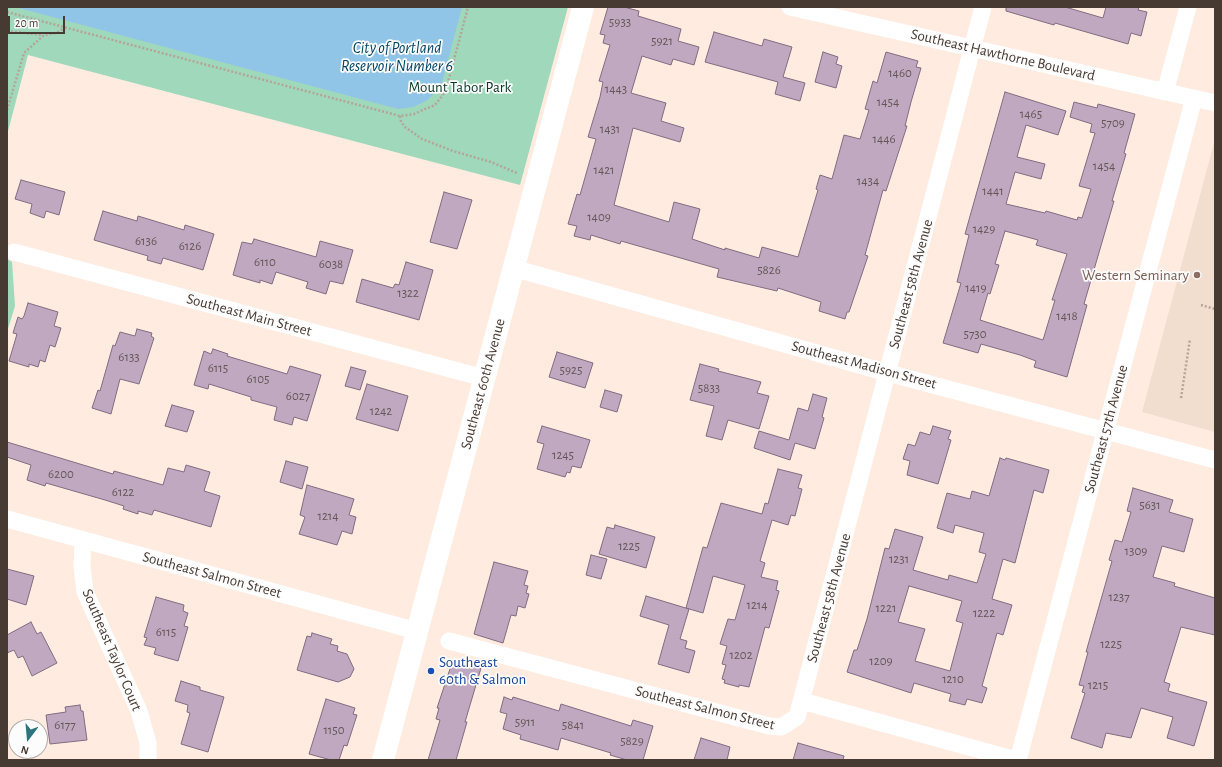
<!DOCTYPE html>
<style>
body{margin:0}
#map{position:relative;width:1222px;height:767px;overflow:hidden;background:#ffebe0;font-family:"Alegreya Sans",sans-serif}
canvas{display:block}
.frame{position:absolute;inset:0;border:8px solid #473a32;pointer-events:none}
.north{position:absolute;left:8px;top:719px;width:40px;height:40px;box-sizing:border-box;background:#fcfcfc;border:1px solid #b4aeab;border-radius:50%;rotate:196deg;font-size:11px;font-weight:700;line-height:16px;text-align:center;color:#473a32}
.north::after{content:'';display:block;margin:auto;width:14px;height:18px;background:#2c757d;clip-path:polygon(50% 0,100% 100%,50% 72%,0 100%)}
.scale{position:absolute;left:8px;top:16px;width:57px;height:18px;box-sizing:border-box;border:2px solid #473a32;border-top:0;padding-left:5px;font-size:12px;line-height:14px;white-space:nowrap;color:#473a32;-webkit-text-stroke:3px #fcfcfc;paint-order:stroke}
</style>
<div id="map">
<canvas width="1222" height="767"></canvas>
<div class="frame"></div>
<div class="north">N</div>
<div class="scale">20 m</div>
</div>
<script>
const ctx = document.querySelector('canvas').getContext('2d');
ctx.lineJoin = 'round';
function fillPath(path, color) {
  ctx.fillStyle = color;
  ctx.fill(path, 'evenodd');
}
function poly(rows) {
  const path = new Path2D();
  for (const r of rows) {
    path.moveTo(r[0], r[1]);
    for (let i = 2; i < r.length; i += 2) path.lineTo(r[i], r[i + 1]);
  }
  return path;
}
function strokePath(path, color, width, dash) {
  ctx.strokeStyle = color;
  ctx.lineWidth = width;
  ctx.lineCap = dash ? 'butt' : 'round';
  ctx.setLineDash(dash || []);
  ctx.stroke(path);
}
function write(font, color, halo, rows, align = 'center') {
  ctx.font = font + ' "Alegreya Sans",sans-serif';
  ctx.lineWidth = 3.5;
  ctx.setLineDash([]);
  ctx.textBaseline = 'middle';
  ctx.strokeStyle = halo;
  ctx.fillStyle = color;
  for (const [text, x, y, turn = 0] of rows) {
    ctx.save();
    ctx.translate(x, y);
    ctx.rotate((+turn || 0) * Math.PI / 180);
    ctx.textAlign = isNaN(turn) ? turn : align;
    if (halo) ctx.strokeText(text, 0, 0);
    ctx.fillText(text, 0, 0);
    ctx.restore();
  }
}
fillPath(poly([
 [1215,139,1215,432,1142,412]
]), '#f2decf');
fillPath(poly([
 [7,7,568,7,520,185,28,55,7,135],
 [7,259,12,262,15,306,7,332]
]), '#9fd8ba');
fillPath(poly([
 [15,7,462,7,442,83,435,93,426,101,413,107,398,109]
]), '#91c5e8');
const building = poly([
 [608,7,624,7,639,11,638,16,681,29,678,41,699,47,694,65,673,59,671,65,642,56,631,93,666,103,661,121,684,128,680,142,633,128,614,205,669,222,674,202,700,209,692,239,725,250,725,248,759,258,762,247,798,257,818,190,816,189,820,175,832,179,844,135,860,139,869,110,865,109,873,81,877,83,886,52,918,61,916,67,921,68,911,102,905,126,907,126,886,191,883,190,865,255,868,256,849,312,847,312,845,319,819,311,821,302,778,288,777,291,717,277,719,269,621,241,620,244,591,235,590,240,574,236,577,226,568,224,577,194,580,195,596,139,588,137,600,97,603,82,599,81,610,45,603,43,605,35,600,34,608,7],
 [1006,7,1065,7,1103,18,1106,7,1139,7,1138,10,1147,12,1141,36,1131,33,1128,44,1055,23,1054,25,1006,11,1006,7],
 [714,32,762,46,764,39,792,47,783,77,805,83,800,101,775,94,778,82,705,62,714,32],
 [823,52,838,57,836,64,842,66,836,88,815,82,823,52],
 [1005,92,1066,111,1058,135,1026,125,1017,157,1045,164,1041,179,1015,172,1006,204,1045,213,1046,211,1077,220,1078,217,1082,218,1091,189,1079,186,1095,133,1090,132,1092,124,1070,117,1074,102,1097,108,1098,104,1135,114,1124,153,1126,154,1112,201,1114,201,1084,304,1087,305,1067,377,1034,367,1036,361,1020,355,981,344,978,353,943,343,961,283,957,282,969,235,965,234,1005,92],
 [1005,231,1038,240,1036,245,1067,254,1052,300,1055,300,1043,340,980,320,988,293,990,294,999,265,995,264,1005,231],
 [21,180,65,192,59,215,46,211,44,218,30,213,32,204,15,199,21,180],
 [444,192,472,200,457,249,430,242,444,192],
 [103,211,137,221,138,216,184,230,185,225,214,234,203,270,163,258,161,264,147,260,148,256,94,240,103,211],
 [254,239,316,257,320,241,353,250,343,284,330,281,326,294,306,288,308,282,276,272,272,284,260,280,260,283,233,275,242,242,252,244,254,239],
 [406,262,433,270,419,320,356,302,362,279,393,288,395,284,399,285,406,262],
 [28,303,58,312,54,326,61,328,55,347,50,345,45,362,40,360,38,367,29,364,29,367,9,361,17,334,13,333,18,317,22,319,24,316,28,303],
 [137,329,152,333,151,336,154,338,139,384,120,379,111,414,92,408,98,390,100,391,113,345,115,346,120,332,135,336,137,329],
 [213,349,228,354,227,356,287,374,290,366,321,375,307,421,294,417,292,425,274,420,277,407,251,400,251,397,209,384,208,389,194,385,204,351,211,354,213,349],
 [557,352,593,363,585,388,549,377,557,352],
 [700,364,719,369,718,371,761,382,757,393,769,396,759,429,728,420,722,440,706,436,714,406,690,400,700,364],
 [351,367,366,371,360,390,345,386,351,367],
 [367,384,408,396,398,431,356,419,367,384],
 [605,390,622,395,617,412,600,407,605,390],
 [813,394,827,398,822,417,824,418,815,449,795,443,790,460,754,448,759,431,789,440,798,408,808,411,813,394],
 [172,405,194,411,187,432,165,426,172,405],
 [542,426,590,440,581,468,572,466,570,473,567,472,565,477,537,469,544,444,537,442,542,426],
 [933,426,951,431,948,439,951,440,938,484,907,475,910,461,903,459,908,444,915,446,920,432,930,435,933,426],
 [7,442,113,474,114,471,163,485,168,468,184,472,186,465,210,472,204,491,220,496,211,527,154,510,152,515,138,511,138,514,123,509,124,506,105,500,46,483,45,486,27,480,31,465,7,457,7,442],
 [1000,458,1005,460,1006,458,1049,470,1043,493,1034,490,1015,563,1003,559,992,599,1012,605,1003,635,997,633,982,686,987,688,982,703,967,699,965,705,949,701,951,694,914,683,911,693,847,672,854,650,857,650,867,619,885,548,889,549,895,529,923,537,913,570,948,580,949,575,977,583,986,554,979,552,984,533,955,525,953,533,937,528,947,493,970,499,972,491,989,496,1000,458],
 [909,586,962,601,956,621,963,623,950,671,915,661,925,629,898,622,909,586],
 [286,461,308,467,302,489,280,482,286,461],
 [778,469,802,475,798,488,802,489,795,516,791,515,788,525,772,520,760,561,765,563,761,577,778,581,776,590,779,591,769,628,765,627,749,687,739,685,739,687,724,683,725,680,722,679,726,665,722,664,727,646,720,644,728,619,735,620,745,585,713,576,703,613,686,608,703,547,707,548,721,503,762,514,765,503,768,504,778,469],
 [307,485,354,499,349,515,356,517,352,534,342,531,337,545,299,534,305,517,300,515,307,485],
 [1133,488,1173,500,1169,512,1193,519,1184,552,1162,546,1153,577,1175,583,1174,586,1215,598,1215,635,1181,627,1164,682,1170,684,1168,691,1207,702,1194,746,1167,738,1173,717,1141,708,1131,738,1106,733,1102,748,1071,738,1085,693,1082,692,1084,686,1079,685,1088,652,1086,652,1112,561,1109,560,1115,540,1122,542,1131,512,1127,511,1133,488],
 [615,525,655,537,646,568,599,554,607,527,614,529,615,525],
 [591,555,607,559,601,579,586,575,591,555],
 [494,562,528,571,524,585,528,586,526,593,529,594,525,608,518,606,516,616,511,615,503,643,474,634,494,562],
 [7,569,34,576,26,605,7,599,7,569],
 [646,596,689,609,680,639,687,641,685,648,695,651,689,673,658,664,669,625,640,616,646,596],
 [156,597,184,605,183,611,188,613,184,626,188,627,178,661,154,654,156,648,144,645,147,638,144,637,156,597],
 [31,622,37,634,41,632,57,663,32,676,23,656,18,658,14,650,7,653,7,635,31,622],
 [312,633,332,639,330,644,338,646,337,651,347,654,354,669,350,677,338,682,297,670,307,636,311,637,312,633],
 [453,660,481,668,465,722,467,722,456,760,428,760,440,720,436,719,439,708,437,708,453,660],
 [181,681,200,687,200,690,224,697,208,752,181,744,190,713,187,712,188,705,175,701,181,681],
 [504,697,512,700,513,697,559,711,561,704,631,726,633,720,653,726,643,760,627,760,610,755,611,753,561,738,558,750,520,739,521,735,503,729,507,714,500,712,504,697],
 [326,699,355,708,353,714,357,715,347,746,344,745,339,760,331,760,309,754,326,699],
 [80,705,81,711,83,711,87,740,50,744,46,715,66,712,65,707,80,705],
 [701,738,730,747,727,760,694,760,701,738],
 [798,743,844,756,843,760,793,760,798,743]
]);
fillPath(building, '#c0a8c1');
strokePath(building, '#816b81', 1);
strokePath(poly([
 [7,12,400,116,414,114,425,109,435,105,442,96,447,86,468,7],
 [7,31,43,35],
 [7,110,24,53,44,35,56,33,65,28],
 [400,116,401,122,405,127,422,139,453,151,491,162,517,173],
 [1201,305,1215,309],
 [1181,398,1190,339]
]), '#b5a49a', 2.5, [2, 2]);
strokePath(poly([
 [790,7,1215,103],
 [1165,92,1188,7],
 [14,252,484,378],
 [513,268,888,373,1215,460],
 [7,519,417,631],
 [83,540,82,566,85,592,139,711,148,743,148,760],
 [449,641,769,726,781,727,797,717,983,7],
 [802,701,1016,760],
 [1018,760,1194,98]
]), '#fff', 17);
strokePath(poly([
 [383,760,583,7]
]), '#fff', 22);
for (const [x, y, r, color] of [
 [1197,275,4,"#8d6e63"],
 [431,671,4,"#1a4fb4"]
]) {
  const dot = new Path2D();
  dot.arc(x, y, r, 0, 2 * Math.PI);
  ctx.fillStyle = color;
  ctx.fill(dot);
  strokePath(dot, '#fcfcfc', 1.5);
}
write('13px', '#655656', null, [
 ["5933",620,22],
 ["5921",662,41],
 ["1460",900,73],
 ["1443",616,89],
 ["1454",888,102],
 ["1465",1031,114],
 ["5709",1113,123],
 ["1431",610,129],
 ["1446",884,139],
 ["1454",1104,166],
 ["1421",604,170],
 ["1434",868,181],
 ["1441",993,191],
 ["1409",599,217],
 ["1429",984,229],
 ["6136",146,241],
 ["6126",190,246],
 ["6110",265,262],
 ["6038",331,264],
 ["5826",769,270],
 ["1419",976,288],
 ["1322",408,293],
 ["1418",1067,316],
 ["5730",975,334],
 ["6133",129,357],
 ["6115",218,368],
 ["5925",571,370],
 ["6105",258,379],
 ["5833",709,388],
 ["6027",298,396],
 ["1242",381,411],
 ["1245",563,455],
 ["6200",61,474],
 ["6122",123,492],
 ["5631",1150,505],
 ["1214",328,516],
 ["1225",629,546],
 ["1309",1136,551],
 ["1231",899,559],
 ["1237",1119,597],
 ["1214",757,605],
 ["1221",886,608],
 ["1222",984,613],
 ["6115",166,632],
 ["1225",1111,644],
 ["1202",741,655],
 ["1209",881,661],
 ["1210",953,679],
 ["1215",1098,685],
 ["5911",525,722],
 ["6177",65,725],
 ["5841",573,725],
 ["1150",334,730],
 ["5829",632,741]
]);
write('15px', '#473a32', '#fcfcfc', [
 ["Southeast Hawthorne Boulevard",1003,55,13],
 ["Southeast 58th Avenue",911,284,-75],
 ["Southeast Main Street",249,315,15],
 ["Southeast Madison Street",864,365,15],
 ["Southeast 60th Avenue",483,384,-75],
 ["Southeast 57th Avenue",1106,429,-75],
 ["Southeast Salmon Street",212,575,15],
 ["Southeast 58th Avenue",829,598,-75],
 ["Southeast Taylor Court",112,650,67],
 ["Southeast Salmon Street",705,708,14]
]);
write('15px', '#063824', '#fcfcfc', [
 ["Mount Tabor Park",460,87]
]);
write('15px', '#785e54', '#fcfcfc', [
 ["Western Seminary",1189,275]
], 'right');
write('15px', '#164399', '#fcfcfc', [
 ["Southeast",439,662],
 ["60th & Salmon",439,679]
], 'left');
write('italic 16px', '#004365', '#fcfcfc', [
 ["City of Portland",397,48],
 ["Reservoir Number 6",397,66]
]);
</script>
